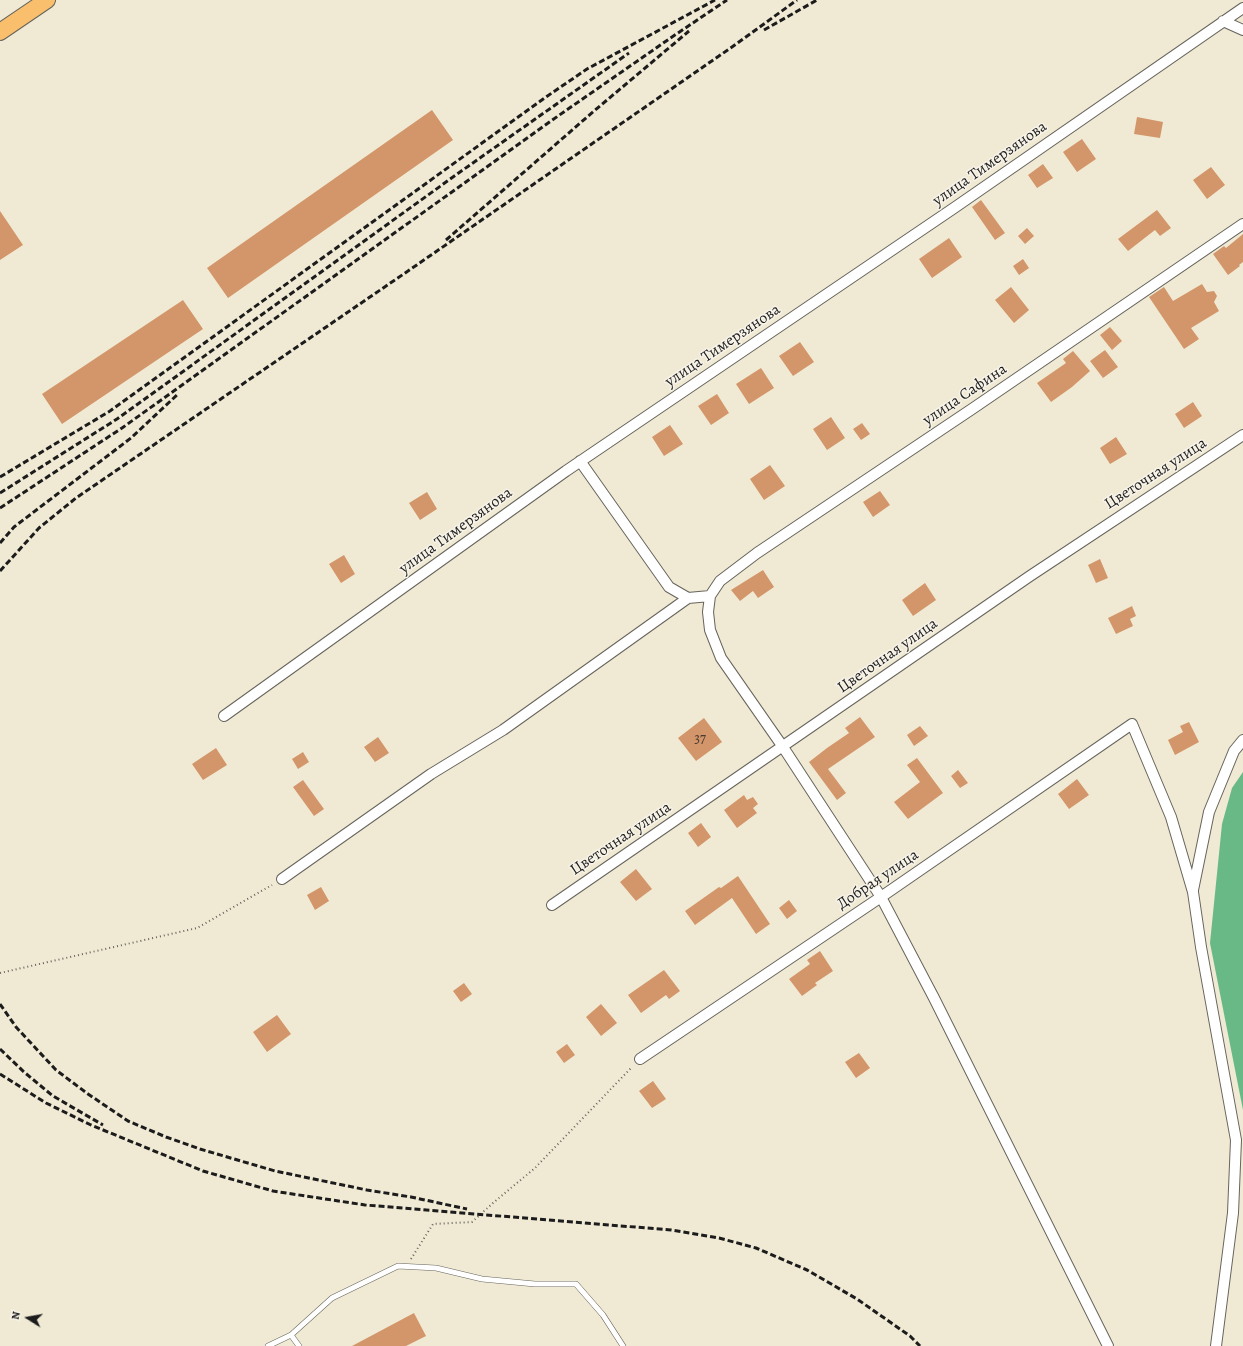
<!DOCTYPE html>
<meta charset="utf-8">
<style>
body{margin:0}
#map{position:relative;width:1243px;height:1346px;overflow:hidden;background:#f0ead4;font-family:Alegreya,serif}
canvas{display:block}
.north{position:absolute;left:8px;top:1298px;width:40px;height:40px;-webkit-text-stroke:3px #f7f3e8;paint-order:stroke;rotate:281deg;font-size:11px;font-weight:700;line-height:16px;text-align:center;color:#1c1c1c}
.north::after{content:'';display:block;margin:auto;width:14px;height:18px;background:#1c1c1c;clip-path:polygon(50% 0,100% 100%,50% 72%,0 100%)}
</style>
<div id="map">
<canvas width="1243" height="1346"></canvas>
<div class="north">N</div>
</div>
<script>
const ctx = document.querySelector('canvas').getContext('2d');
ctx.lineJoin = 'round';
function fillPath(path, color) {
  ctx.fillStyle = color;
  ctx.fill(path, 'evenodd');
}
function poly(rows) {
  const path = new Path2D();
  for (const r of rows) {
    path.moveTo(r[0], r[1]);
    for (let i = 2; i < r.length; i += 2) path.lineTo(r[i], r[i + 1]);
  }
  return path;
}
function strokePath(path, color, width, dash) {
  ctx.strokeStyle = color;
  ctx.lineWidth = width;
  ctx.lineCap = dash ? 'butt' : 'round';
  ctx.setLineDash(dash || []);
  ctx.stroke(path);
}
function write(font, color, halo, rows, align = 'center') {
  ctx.font = font + ' Alegreya,serif';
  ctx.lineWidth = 3;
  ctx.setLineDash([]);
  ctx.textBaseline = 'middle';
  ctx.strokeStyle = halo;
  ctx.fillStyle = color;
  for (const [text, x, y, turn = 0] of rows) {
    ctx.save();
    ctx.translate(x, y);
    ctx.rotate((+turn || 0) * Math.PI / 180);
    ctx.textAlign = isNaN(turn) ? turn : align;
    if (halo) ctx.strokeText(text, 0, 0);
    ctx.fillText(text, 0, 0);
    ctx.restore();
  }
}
fillPath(poly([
 [1243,772,1243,1110,1210,943,1222,824,1232,788]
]), '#68b986');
fillPath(poly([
 [432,110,453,140,228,298,207,268],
 [1137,117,1163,122,1160,138,1134,134],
 [1082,139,1096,159,1077,172,1063,152],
 [1043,164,1053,178,1037,188,1028,175],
 [1211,167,1225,185,1207,199,1193,180],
 [981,200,1005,233,995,240,972,207],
 [1157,210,1171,228,1160,236,1155,230,1128,251,1118,239],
 [0,211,23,245,0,260],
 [1027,228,1034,236,1025,244,1018,236],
 [1243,234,1243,262,1239,265,1240,266,1228,275,1213,254,1224,246,1226,248],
 [949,238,962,257,932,278,919,259],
 [1023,259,1029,268,1019,275,1013,266],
 [1202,284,1207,292,1214,291,1217,296,1214,302,1219,311,1191,328,1199,339,1184,349,1149,297,1164,287,1173,301],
 [1011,287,1029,310,1014,323,995,300],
 [183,300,203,329,62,424,42,394],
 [1110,327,1122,341,1112,350,1100,335],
 [800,342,814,362,793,376,779,356],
 [1105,350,1118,367,1103,378,1090,361],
 [1073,351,1090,371,1072,387,1051,402,1037,383,1066,363,1063,359],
 [761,368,774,388,749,404,736,384],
 [717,394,729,413,711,425,698,406],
 [1193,402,1202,416,1184,428,1175,414],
 [831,417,845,438,827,450,813,429],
 [862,423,870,434,861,440,853,429],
 [670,425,683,444,664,456,652,437],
 [1116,437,1127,454,1110,464,1100,448],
 [770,465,785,486,764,500,750,479],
 [880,491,890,505,873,517,863,502],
 [427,492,437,509,420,520,409,503],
 [344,555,355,574,341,583,329,564],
 [1100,559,1108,578,1096,583,1088,565],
 [763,570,774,587,758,598,753,591,740,601,731,590],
 [925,583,936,600,913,616,902,600],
 [1132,606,1136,616,1130,619,1133,626,1116,634,1108,618],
 [860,717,875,737,828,769,846,793,837,800,809,762,827,748,849,733,845,728],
 [704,718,722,742,696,761,678,738],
 [1189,722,1199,742,1175,755,1168,740,1183,732,1180,726],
 [920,726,928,736,914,746,907,735],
 [378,737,389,753,375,762,364,747],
 [216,748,227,765,203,780,192,764],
 [303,752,309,762,298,769,292,759],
 [917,758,943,793,908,819,894,802,920,782,907,765],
 [958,770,968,783,960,788,951,776],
 [1077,779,1089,795,1069,809,1058,794],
 [303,780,324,809,314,816,293,787],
 [744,795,747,800,753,797,758,804,753,808,757,813,737,828,724,810],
 [701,823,711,837,698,847,688,833],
 [636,869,652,889,636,901,620,882],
 [738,876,770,924,756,934,732,898,695,925,685,911,719,887,721,888],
 [321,887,329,901,315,910,307,895],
 [789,900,797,911,787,919,779,908],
 [820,951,833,971,815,983,817,985,802,996,789,979,810,964,807,960],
 [664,970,680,991,669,999,666,995,641,1013,628,995],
 [464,983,472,994,461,1002,453,991],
 [601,1004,617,1023,601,1036,586,1017],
 [277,1015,291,1034,267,1052,253,1032],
 [567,1044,575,1055,564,1063,556,1052],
 [859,1053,870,1068,856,1078,845,1062],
 [653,1081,666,1099,652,1108,639,1091],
 [414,1313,426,1336,406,1346,352,1346]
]), '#d3966a');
const lane = poly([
 [291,1335,299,1346],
 [268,1346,291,1335,332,1298,398,1266,436,1268,482,1279,535,1284,576,1284,603,1315,623,1346]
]);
const street = poly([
 [1223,21,1243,30],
 [580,461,669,587,688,598],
 [224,716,566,471,954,208,1243,8],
 [282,879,431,774,503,730,688,598,710,596],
 [1193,890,1209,812,1234,751,1243,740],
 [552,905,1030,576,1243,435],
 [640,1059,881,897,1132,724,1171,817,1193,892,1201,947,1236,1140,1233,1213,1216,1346],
 [1108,1346,934,998,881,897,783,747,721,658,710,630,708,612,710,596,720,581,757,553,972,409,1243,224]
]);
const primary = poly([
 [0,32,47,0]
]);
strokePath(lane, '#66645c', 6);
strokePath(street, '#66645c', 12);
strokePath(primary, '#66645c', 18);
strokePath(poly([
 [0,973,197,928,272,885],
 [411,1259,433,1224,472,1222,493,1203,535,1168,632,1067]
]), '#66645c', 2, [1, 3]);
strokePath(lane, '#fff', 5);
strokePath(street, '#fff', 10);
strokePath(primary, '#f9bf6d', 16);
strokePath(poly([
 [764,30,817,0],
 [446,240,594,111,689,31],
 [0,477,110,411,546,97,587,69,715,0],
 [0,493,117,419,460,172,629,53],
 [0,508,122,428,558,116,672,37,727,0],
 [0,543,14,527,131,438,178,394],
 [0,571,39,528,76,498,408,271,732,47,797,0],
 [0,1004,16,1027,56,1070,88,1094,128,1121,166,1137,200,1149,275,1171,367,1190,411,1197,467,1209],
 [0,1049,24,1072,53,1096,103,1125],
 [0,1074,46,1103,91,1125,203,1171,273,1191,365,1205,671,1230,719,1238,756,1248,807,1270,857,1299,910,1336,920,1346]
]), '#1c1c1c', 3, [6, 3]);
write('14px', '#4a3a30', null, [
 ["37",700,740]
]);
write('16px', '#1c1c1c', '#f7f3e8', [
 ["улица Тимерзянова",990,164,-35],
 ["улица Тимерзянова",723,346,-34],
 ["улица Сафина",965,395,-34],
 ["Цветочная улица",1156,474,-33],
 ["улица Тимерзянова",456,531,-36],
 ["Цветочная улица",888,656,-35],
 ["Цветочная улица",621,839,-34],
 ["Добрая улица",878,880,-34]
]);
</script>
